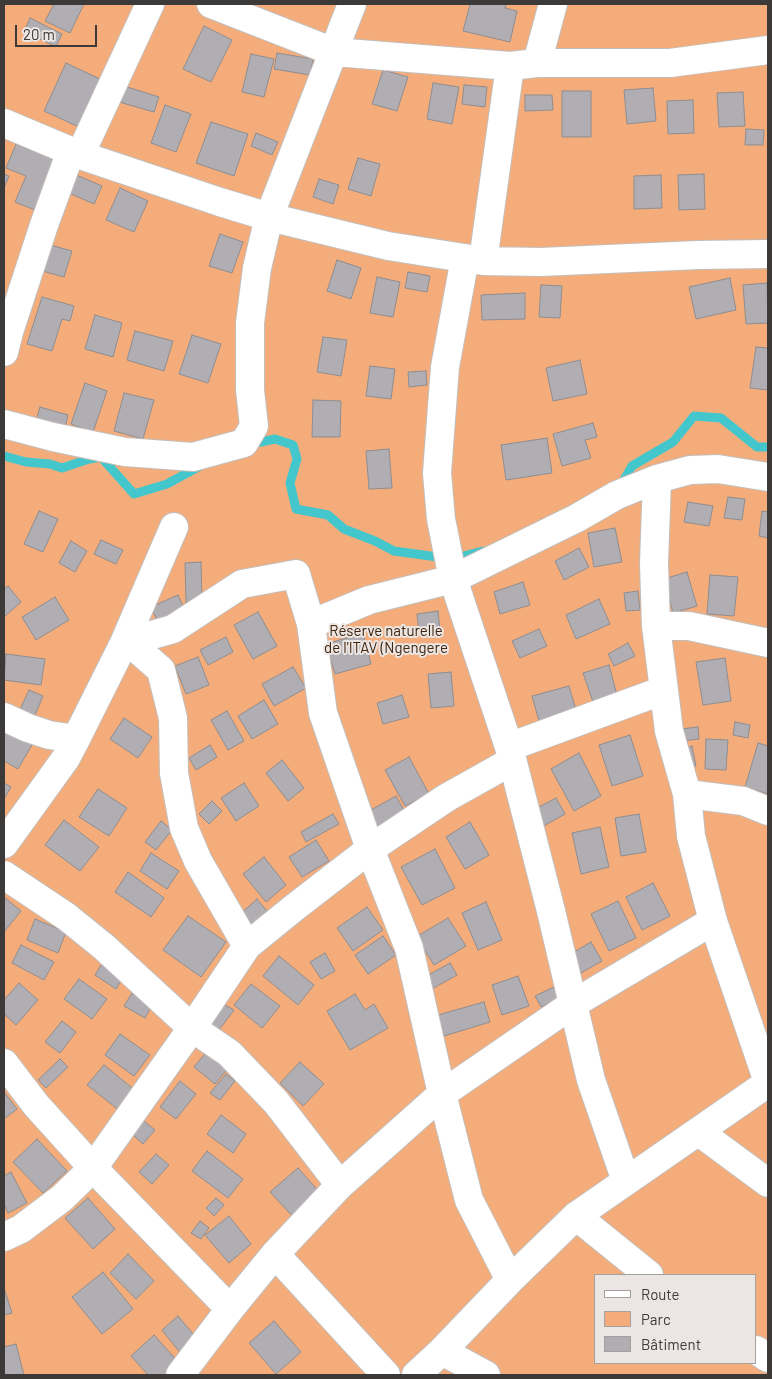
<!DOCTYPE html>
<meta charset="utf-8">
<style>
body{margin:0}
#map{position:relative;width:772px;height:1379px;overflow:hidden;background:#ebe6e3;font-family:Barlow,sans-serif}
canvas{display:block}
.frame{position:absolute;inset:0;border:5px solid #3c3a39;pointer-events:none}
.legend{position:absolute;left:594px;top:1274px;width:162px;height:90px;box-sizing:border-box;background:#ebe6e3;border:1px solid #a5a19f;margin:0;padding:6px 9px;list-style:none;font-size:15px;color:#3c3a39}
.legend li{display:flex;align-items:center;gap:10px;height:25px}
.legend b{width:25px;border:1px solid #a5a19f}
.scale{position:absolute;left:15px;top:25px;width:82px;height:22px;box-sizing:border-box;border:2px solid #3c3a39;border-top:0;padding-left:6px;font-size:15px;line-height:18px;white-space:nowrap;color:#3c3a39;-webkit-text-stroke:4px #ebe6e3;paint-order:stroke}
</style>
<div id="map">
<canvas width="772" height="1379"></canvas>
<div class="frame"></div>
<ul class="legend">
<li><b style="height:6px;background:#fff"></b>Route</li>
<li><b style="height:14px;background:#f4ad7a"></b>Parc</li>
<li><b style="height:14px;background:#b1aeb3"></b>Bâtiment</li>
</ul>
<div class="scale">20 m</div>
</div>
<script>
const ctx = document.querySelector('canvas').getContext('2d');
ctx.lineJoin = 'round';
function fillPath(path, color) {
  ctx.fillStyle = color;
  ctx.fill(path, 'evenodd');
}
function poly(rows) {
  const path = new Path2D();
  for (const r of rows) {
    path.moveTo(r[0], r[1]);
    for (let i = 2; i < r.length; i += 2) path.lineTo(r[i], r[i + 1]);
  }
  return path;
}
function strokePath(path, color, width, dash) {
  ctx.strokeStyle = color;
  ctx.lineWidth = width;
  ctx.lineCap = dash ? 'butt' : 'round';
  ctx.setLineDash(dash || []);
  ctx.stroke(path);
}
function write(font, color, halo, rows, align = 'center') {
  ctx.font = font + ' Barlow,sans-serif';
  ctx.lineWidth = 4;
  ctx.setLineDash([]);
  ctx.textBaseline = 'middle';
  ctx.strokeStyle = halo;
  ctx.fillStyle = color;
  for (const [text, x, y, turn = 0] of rows) {
    ctx.save();
    ctx.translate(x, y);
    ctx.rotate((+turn || 0) * Math.PI / 180);
    ctx.textAlign = isNaN(turn) ? turn : align;
    if (halo) ctx.strokeText(text, 0, 0);
    ctx.fillText(text, 0, 0);
    ctx.restore();
  }
}
fillPath(poly([
 [4,4,768,4,768,1375,4,1375],
 [596,1275,756,1275,756,1363,596,1363]
]), '#f4ad7a');
strokePath(poly([
 [251,444,275,439,293,445,297,459,290,483,296,509,328,515,344,529,375,541,394,551,452,559,483,551],
 [4,456,26,462,50,464,62,468,89,459,101,457,134,494,167,484,200,466],
 [621,485,632,466,673,442,694,416,721,418,757,447,768,447]
]), '#44c6cd', 9);
const building = poly([
 [54,4,84,4,70,33,45,21,54,4],
 [470,4,506,4,505,8,517,11,510,42,463,31,470,4],
 [30,18,62,34,56,47,24,31,30,18],
 [204,26,232,40,211,82,183,69,204,26],
 [277,53,313,59,310,75,274,69,277,53],
 [251,54,274,59,264,97,242,92,251,54],
 [66,63,102,80,79,127,44,111,66,63],
 [383,70,408,77,397,111,372,104,383,70],
 [433,83,459,87,452,124,427,119,433,83],
 [464,85,487,87,485,107,462,104,464,85],
 [124,86,159,97,154,112,119,102,124,86],
 [653,88,656,121,627,124,624,90,653,88],
 [562,91,591,91,591,137,562,137,562,91],
 [743,92,745,126,719,127,717,93,743,92],
 [525,95,552,95,553,110,525,111,525,95],
 [693,100,694,133,668,134,667,101,693,100],
 [165,105,191,114,176,152,151,143,165,105],
 [211,122,248,134,234,176,196,163,211,122],
 [746,129,764,130,763,145,745,145,746,129],
 [256,133,278,142,272,155,251,146,256,133],
 [17,142,57,160,35,210,15,202,26,176,6,168,17,142],
 [358,158,380,164,371,196,348,189,358,158],
 [4,174,9,176,4,188,4,174],
 [74,174,102,186,94,204,67,192,74,174],
 [704,174,705,209,679,210,678,175,704,174],
 [661,175,662,208,634,209,634,176,661,175],
 [319,179,339,185,333,204,313,197,319,179],
 [120,188,148,201,134,232,106,220,120,188],
 [220,234,243,242,232,273,209,266,220,234],
 [43,243,72,251,64,277,35,269,43,243],
 [337,260,361,268,351,299,327,291,337,260],
 [408,272,430,276,427,292,405,288,408,272],
 [377,277,400,282,393,317,370,313,377,277],
 [730,278,736,310,696,319,689,287,730,278],
 [767,283,768,323,746,324,743,285,767,283],
 [541,285,562,286,560,318,539,317,541,285],
 [525,293,525,319,482,320,481,295,525,293],
 [42,297,74,306,70,321,62,319,52,351,27,344,42,297],
 [95,315,122,323,113,357,85,349,95,315],
 [135,331,173,341,164,371,127,360,135,331],
 [192,335,221,344,208,383,179,374,192,335],
 [323,337,347,340,341,376,317,372,323,337],
 [756,347,768,348,768,390,750,388,756,347],
 [580,360,587,394,553,401,546,368,580,360],
 [370,366,395,369,391,399,366,396,370,366],
 [426,371,427,385,409,387,408,372,426,371],
 [85,383,107,391,93,432,71,424,85,383],
 [124,393,154,400,143,439,114,431,124,393],
 [313,400,341,401,340,437,312,437,313,400],
 [40,407,68,415,64,433,35,425,40,407],
 [593,423,597,437,585,440,591,458,562,466,553,434,593,423],
 [547,438,552,473,506,480,501,445,547,438],
 [389,449,392,488,369,489,366,451,389,449],
 [728,497,745,499,742,520,724,518,728,497],
 [688,502,713,506,709,526,684,522,688,502],
 [39,511,58,519,43,552,24,544,39,511],
 [762,511,768,512,768,538,759,536,762,511],
 [615,528,622,562,594,567,588,533,615,528],
 [101,540,123,550,116,564,94,554,101,540],
 [71,541,87,551,75,572,59,563,71,541],
 [579,548,589,567,564,580,555,561,579,548],
 [201,562,202,603,186,603,185,563,201,562],
 [687,572,697,606,673,613,664,579,687,572],
 [710,575,738,577,734,616,707,614,710,575],
 [523,582,530,605,500,614,494,592,523,582],
 [8,586,21,602,4,617,4,589,8,586],
 [638,591,640,610,626,611,624,593,638,591],
 [178,595,186,613,159,625,151,607,178,595],
 [55,597,69,620,36,640,22,617,55,597],
 [599,599,610,624,576,639,566,615,599,599],
 [438,611,440,630,419,633,417,614,438,611],
 [258,612,277,646,253,659,234,625,258,612],
 [539,629,547,646,520,658,512,641,539,629],
 [363,633,371,664,335,674,326,644,363,633],
 [226,637,233,652,208,665,200,650,226,637],
 [628,643,635,656,614,666,608,654,628,643],
 [6,654,45,659,41,685,4,680,6,654],
 [198,657,209,685,186,694,175,666,198,657],
 [725,658,731,701,703,705,696,662,725,658],
 [609,665,617,695,593,702,583,673,609,665],
 [293,667,306,688,274,706,262,684,293,667],
 [451,672,454,706,431,708,428,674,451,672],
 [569,686,576,710,539,721,532,696,569,686],
 [29,690,43,696,32,722,17,716,29,690],
 [402,695,409,717,383,724,377,703,402,695],
 [264,700,278,724,252,739,238,716,264,700],
 [227,711,244,741,228,750,211,720,227,711],
 [124,718,152,737,138,758,110,739,124,718],
 [735,722,750,725,748,738,733,735,735,722],
 [4,726,33,743,18,769,4,761,4,726],
 [698,727,699,739,681,741,680,729,698,727],
 [630,735,643,776,612,786,599,745,630,735],
 [706,739,728,740,726,770,705,769,706,739],
 [758,743,768,746,768,794,745,787,758,743],
 [210,745,217,757,196,770,189,758,210,745],
 [692,746,696,766,688,767,684,749,692,746],
 [579,753,601,796,574,811,551,769,579,753],
 [409,757,429,794,405,806,385,770,409,757],
 [282,760,304,788,288,801,266,773,282,760],
 [4,783,11,787,4,799,4,783],
 [244,783,259,806,236,821,221,798,244,783],
 [98,789,127,808,109,836,79,817,98,789],
 [396,796,405,812,378,827,369,811,396,796],
 [556,798,565,814,542,827,533,810,556,798],
 [212,801,222,811,209,824,199,814,212,801],
 [333,814,339,824,306,842,301,832,333,814],
 [639,814,646,852,621,856,615,818,639,814],
 [64,820,99,847,80,871,45,845,64,820],
 [161,821,172,830,156,850,145,842,161,821],
 [470,822,489,855,465,869,446,837,470,822],
 [600,827,609,867,581,874,572,833,600,827],
 [316,840,329,861,302,877,289,857,316,840],
 [435,849,455,888,422,905,401,867,435,849],
 [151,853,179,871,167,889,140,871,151,853],
 [264,857,286,885,266,902,243,874,264,857],
 [128,872,164,898,151,917,115,892,128,872],
 [653,883,670,916,642,930,626,897,653,883],
 [4,897,21,911,4,932,4,897],
 [257,899,267,911,246,929,236,918,257,899],
 [618,901,636,938,609,951,591,914,618,901],
 [486,902,502,940,478,950,462,913,486,902],
 [367,907,383,930,353,951,337,928,367,907],
 [188,916,226,942,201,977,163,950,188,916],
 [448,918,466,946,434,965,416,937,448,918],
 [35,919,66,932,58,953,27,940,35,919],
 [383,936,396,955,368,974,355,955,383,936],
 [591,942,602,961,579,974,569,955,591,942],
 [21,945,54,962,44,980,12,963,21,945],
 [325,953,335,971,321,979,310,962,325,953],
 [279,956,314,985,298,1005,263,976,279,956],
 [103,962,124,976,116,989,95,975,103,962],
 [450,963,457,975,430,990,423,978,450,963],
 [518,976,529,1006,502,1015,492,985,518,976],
 [79,979,107,999,92,1019,64,999,79,979],
 [19,983,38,1000,16,1025,4,1014,4,1000,19,983],
 [251,984,280,1006,262,1028,234,1005,251,984],
 [556,986,561,998,541,1007,535,996,556,986],
 [132,993,152,1005,145,1018,124,1006,132,993],
 [355,994,365,1010,374,1004,388,1028,350,1050,327,1011,355,994],
 [484,1002,490,1022,444,1036,438,1015,484,1002],
 [223,1004,234,1010,219,1030,210,1025,223,1004],
 [62,1021,76,1032,60,1053,45,1042,62,1021],
 [120,1034,150,1055,134,1076,105,1055,120,1034],
 [208,1050,229,1067,215,1084,194,1067,208,1050],
 [60,1059,68,1067,46,1088,38,1080,60,1059],
 [300,1062,324,1084,303,1106,280,1083,300,1062],
 [104,1065,136,1091,120,1111,87,1085,104,1065],
 [226,1074,235,1081,220,1100,210,1093,226,1074],
 [180,1081,196,1094,176,1119,160,1107,180,1081],
 [4,1092,17,1109,4,1119,4,1092],
 [221,1115,246,1134,233,1153,207,1134,221,1115],
 [144,1121,155,1130,143,1144,132,1134,144,1121],
 [37,1139,67,1171,43,1193,13,1162,37,1139],
 [207,1151,243,1179,228,1198,192,1171,207,1151],
 [156,1154,169,1165,152,1184,139,1172,156,1154],
 [298,1168,323,1196,296,1220,270,1192,298,1168],
 [11,1172,27,1203,8,1213,4,1204,4,1176,11,1172],
 [88,1198,115,1229,93,1249,65,1218,88,1198],
 [216,1198,224,1205,214,1216,206,1208,216,1198],
 [229,1216,251,1244,229,1263,205,1235,229,1216],
 [200,1221,209,1228,201,1239,191,1233,200,1221],
 [128,1254,154,1281,136,1299,110,1273,128,1254],
 [103,1272,133,1309,102,1334,72,1297,103,1272],
 [4,1288,12,1313,4,1315,4,1288],
 [178,1316,199,1341,182,1355,162,1330,178,1316],
 [274,1321,301,1352,276,1374,249,1343,274,1321],
 [154,1335,181,1365,170,1375,148,1375,131,1356,154,1335],
 [16,1344,24,1375,4,1375,4,1347,16,1344]
]);
fillPath(building, '#b1aeb3');
strokePath(building, '#8f8d91', 1);
const minor = poly([
 [211,4,334,52,510,66,537,63,670,63,768,50],
 [537,63,553,4],
 [4,123,80,155,220,202,269,217,388,246,483,261,541,262,698,255,768,254],
 [80,155,150,4],
 [465,258,445,367,437,473,441,519,453,579,509,747,551,911,591,1080,626,1181],
 [483,261,510,66],
 [4,352,9,332,44,225,71,151],
 [4,424,53,437,125,452,193,457,244,443,254,426,250,390,250,323,257,268,269,217,352,4],
 [657,479,654,563,656,626,669,731,687,794,691,836,713,921,768,1082],
 [311,624,323,713,370,849,409,948,442,1094,469,1200,510,1280],
 [656,626,689,626,768,643],
 [124,643,173,629,242,584,296,574,311,624,369,600,453,579,577,518,617,495,657,479,690,470,718,469,768,477],
 [124,643,137,649,161,670,173,718,174,773,184,828,198,861,247,946],
 [4,717,28,728,49,735,76,739],
 [509,747,664,690],
 [687,794,743,801,768,811],
 [4,844,66,758,76,739,124,643,174,527],
 [4,875,67,917,104,947,192,1028,229,1053,276,1102,340,1185],
 [4,1063,36,1105,93,1168,230,1309],
 [699,1132,768,1183],
 [576,1216,649,1275],
 [4,1237,21,1229,62,1198,93,1168,192,1028,247,946,295,907,370,849,446,798,512,761],
 [275,1254,386,1375],
 [756,1350,768,1358],
 [442,1351,486,1375],
 [180,1375,230,1309,275,1254,340,1185,442,1094,573,1004,713,921],
 [416,1375,442,1351,510,1280,576,1216,768,1083]
]);
strokePath(minor, '#c3bebb', 30);
strokePath(minor, '#fff', 28);
write('15px', '#41240d', '#ebe6e3', [
 ["Réserve naturelle",386,631],
 ["de l'ITAV (Ngengere",386,648]
]);
</script>
